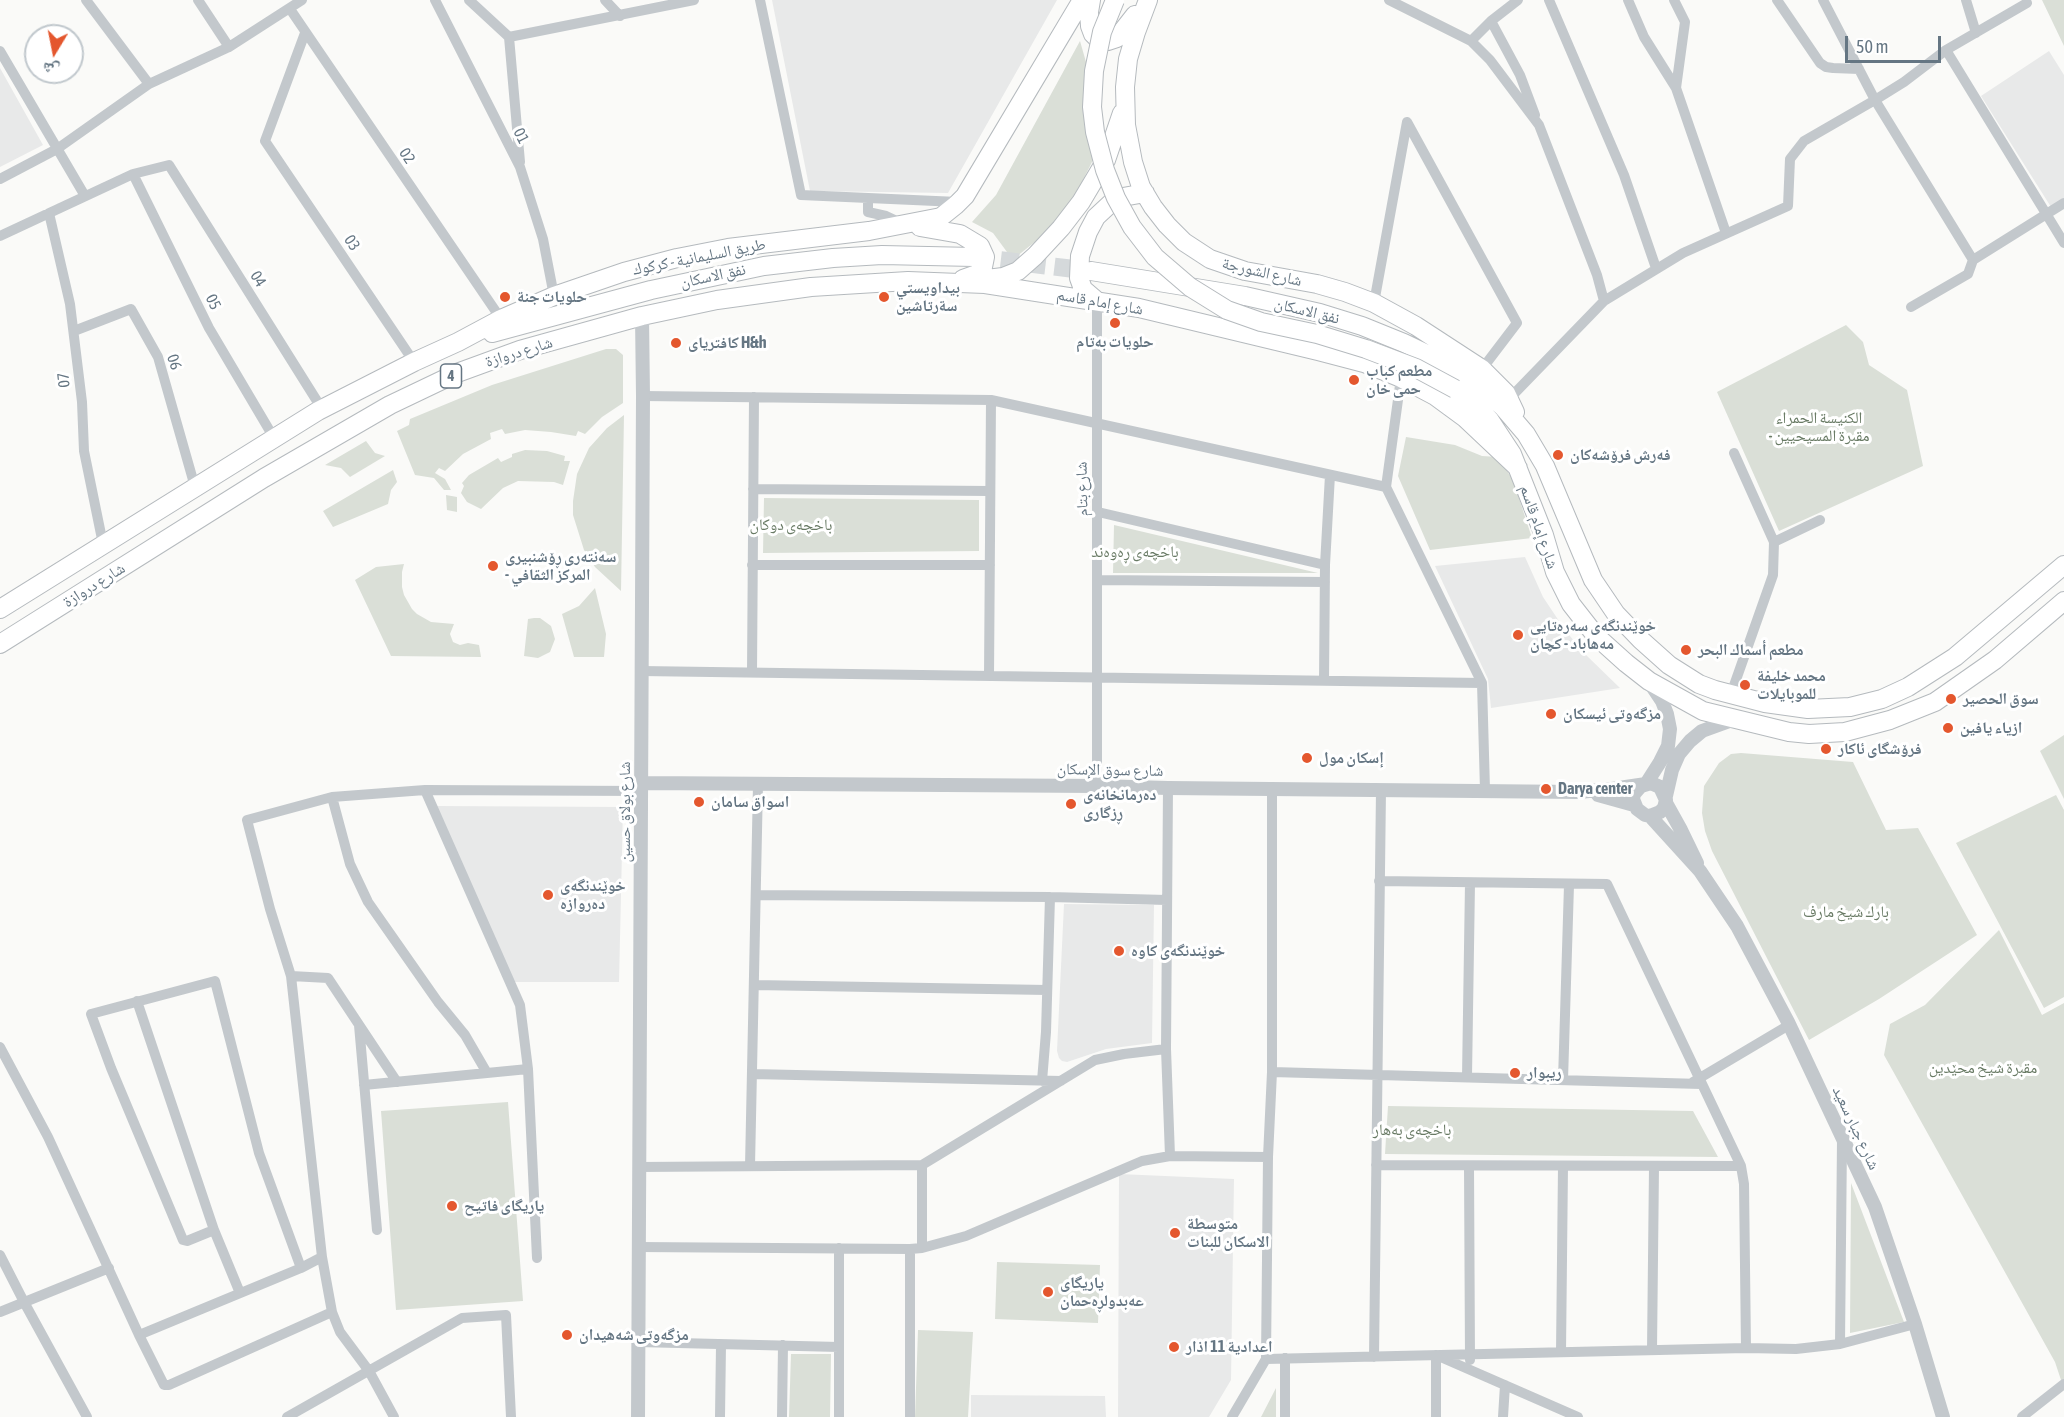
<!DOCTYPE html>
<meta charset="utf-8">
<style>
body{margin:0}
#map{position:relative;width:2064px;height:1417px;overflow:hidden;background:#fafaf8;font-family:"Asap Condensed","Noto Naskh Arabic",sans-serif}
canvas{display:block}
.north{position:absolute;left:24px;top:24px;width:60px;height:60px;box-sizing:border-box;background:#fff;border:2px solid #c1c8cd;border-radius:50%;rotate:190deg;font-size:16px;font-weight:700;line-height:24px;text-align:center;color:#657683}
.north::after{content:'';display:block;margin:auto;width:21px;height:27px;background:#e4572e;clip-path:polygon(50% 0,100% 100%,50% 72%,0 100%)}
.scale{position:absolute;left:1845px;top:36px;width:96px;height:27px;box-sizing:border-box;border:3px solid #657683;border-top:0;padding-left:8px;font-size:18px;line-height:21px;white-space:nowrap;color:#657683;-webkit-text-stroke:4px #fff;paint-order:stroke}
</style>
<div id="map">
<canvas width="2064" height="1417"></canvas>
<div class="north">ش</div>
<div class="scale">50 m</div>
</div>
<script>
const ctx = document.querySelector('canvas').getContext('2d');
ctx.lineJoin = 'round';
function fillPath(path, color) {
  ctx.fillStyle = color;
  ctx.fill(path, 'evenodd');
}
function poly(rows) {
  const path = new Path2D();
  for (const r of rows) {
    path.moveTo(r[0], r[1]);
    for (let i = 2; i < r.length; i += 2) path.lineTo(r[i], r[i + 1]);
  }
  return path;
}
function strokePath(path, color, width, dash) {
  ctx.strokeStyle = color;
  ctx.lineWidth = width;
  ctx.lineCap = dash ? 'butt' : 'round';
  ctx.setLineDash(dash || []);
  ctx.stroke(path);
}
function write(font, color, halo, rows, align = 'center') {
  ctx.font = font + ' "Asap Condensed","Noto Naskh Arabic",sans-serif';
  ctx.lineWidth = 6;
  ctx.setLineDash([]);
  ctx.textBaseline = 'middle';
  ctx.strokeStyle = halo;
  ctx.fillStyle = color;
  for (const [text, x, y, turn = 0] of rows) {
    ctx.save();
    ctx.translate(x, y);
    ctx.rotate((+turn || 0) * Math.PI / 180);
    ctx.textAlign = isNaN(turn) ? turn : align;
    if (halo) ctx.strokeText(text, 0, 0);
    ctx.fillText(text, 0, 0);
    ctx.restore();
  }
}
fillPath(poly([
 [772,0,1057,0,948,193,810,191],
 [2049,51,2064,75,2064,198,2051,207,1981,96],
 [0,68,43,145,0,167],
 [1525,557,1543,597,1565,630,1585,654,1620,688,1491,708,1488,679,1435,566],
 [437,806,623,807,619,982,514,982],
 [1064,904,1154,905,1152,1043,1106,1049,1067,1062,1062,1061,1059,1058,1057,1051],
 [1119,1174,1234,1179,1231,1380,1209,1417,1118,1417],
 [971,1395,1105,1396,1106,1417,971,1417]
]), '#e8e9e9');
fillPath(poly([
 [2042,0,2064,0,2064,46],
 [1080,41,1088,69,1086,116,1093,160,1079,188,1062,214,1041,237,1011,261,1007,252,993,233,972,222,996,195],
 [1846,325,1863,342,1869,365,1907,390,1923,466,1779,531,1717,392],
 [606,349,616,349,623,355,623,403,602,417,585,434,578,431,576,436,551,432,525,430,505,434,502,429,490,433,491,439,463,454,445,471,439,468,435,473,445,479,451,490,444,490,434,478,415,475,397,431,409,425,410,419,492,385],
 [624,415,621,591,595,567,584,550,573,515,573,501,577,474,589,448,607,428],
 [1406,437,1455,445,1482,456,1498,457,1513,480,1532,538,1430,550,1398,476],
 [366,441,375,453,385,456,350,477,341,468,325,465],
 [525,450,547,451,565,456,564,461,570,461,563,485,554,482,518,481,503,488,481,509,467,502,461,493,464,486,462,483,469,475,498,458,501,462,512,457,512,454],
 [393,470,397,482,391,490,388,504,333,527,323,511],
 [446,495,457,497,457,512,447,510],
 [764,498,979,500,979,551,763,553],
 [1114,525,1318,573,1113,573],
 [404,564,402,572,402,587,404,595,412,609,417,614,431,622,454,624,450,634,453,642,460,645,468,643,479,645,481,657,391,656,355,580,376,567],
 [595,588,606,634,604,657,574,657,562,614,579,606],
 [534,618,540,618,551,626,555,639,550,652,538,658,524,656,528,619],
 [2064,735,2064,799,2040,751],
 [1741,753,1853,762,1886,830,1918,828,1977,935,1879,999,1809,1040,1712,851,1705,831,1702,813,1704,786,1719,763,1731,754],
 [2056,795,2064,810,2064,997,2044,1008,1956,843],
 [1999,930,2042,1015,2064,1003,2064,1389,2055,1362,1884,1055,1890,1024,1925,1005],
 [508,1102,523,1301,396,1310,381,1111],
 [1388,1106,1693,1111,1718,1157,1385,1154],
 [1851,1183,1904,1322,1850,1333],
 [997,1262,1100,1265,1098,1323,995,1319],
 [918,1330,973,1332,968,1417,915,1417],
 [791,1354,831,1354,830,1417,789,1417],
 [1276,1388,1276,1417,1261,1417]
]), '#dadfd7');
strokePath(poly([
 [974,257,1091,271]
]), '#d5d9db', 18, [18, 9]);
const primary = poly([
 [1091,0,1089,12,1090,26,1093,34,1098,39,1108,41,1117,38,1135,15],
 [1148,0,1136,32,1128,59,1125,87,1126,125,1133,162,1141,187,1153,207,1167,225,1184,242,1210,259,1245,271,1317,284,1345,292,1374,303,1416,326,1482,369,1506,393,1515,412],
 [920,227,960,234,980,246,985,257,983,267,977,274,963,279],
 [1091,271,1245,296,1320,313,1362,326,1404,343,1431,356,1468,378,1502,406,1526,434,1545,466,1593,580,1616,614,1641,640,1669,665,1699,684,1715,690,1765,703,1808,709,1850,707,1882,699,1908,687,1955,657,2064,565],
 [987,279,1003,277,1018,271,1035,256,1061,228,1081,202,1106,160,1122,113],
 [1097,301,1083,289,1079,278,1080,256,1088,232,1096,217,1110,204,1123,197,1145,193],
 [492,333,651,290,764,266,833,258,882,255,974,257],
 [1455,389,1470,400,1489,419,1512,454,1544,535,1555,572,1571,604,1596,636,1626,663,1649,681,1703,711,1789,732,1809,734,1845,732,1890,720,1935,702,1995,660,2064,601],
 [0,609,318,411,414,362,458,342,501,319,554,296,624,272,677,258,728,248,869,231,941,217,956,205,965,196,1082,0],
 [0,644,264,478,390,405,457,373,520,350,642,316,717,300,811,287,908,281,985,284,1139,308,1318,351,1364,363,1401,378,1435,396,1465,418,1518,468]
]);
strokePath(primary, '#b5babe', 20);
strokePath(poly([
 [86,0,149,84],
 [198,0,229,47],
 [435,0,520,167,543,239,554,296],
 [469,0,509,37,520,162],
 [605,0,620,16],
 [760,0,801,195,958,202],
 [1389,0,1471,41,1490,60,1539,125,1597,275,1604,301],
 [1549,0,1624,175,1656,268],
 [1628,0,1644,37,1676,88,1726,233],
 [1674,0,1685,22,1676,88],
 [1777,0,1820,63,1826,67,1833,68,1859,69],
 [1823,0,1875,100,1973,260],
 [1966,0,1976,33],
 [290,9,501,319],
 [1491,21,1520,75,1535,115],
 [305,33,265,141,414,362],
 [509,37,694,0],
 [1471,41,1491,21,1518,0],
 [1946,50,2064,243],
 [0,51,85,196],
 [1407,122,1517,323,1482,369],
 [133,174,209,328,274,438],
 [0,179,57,149,149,84,229,47,302,0],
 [868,198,868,212,886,216,901,223],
 [49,213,70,304,82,402,84,451,103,544],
 [0,236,133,174,169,165,322,409],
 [1097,301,1097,786],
 [1374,303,1407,122],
 [1911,307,1968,274,1973,260,2064,203],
 [74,331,131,309,158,357,195,487],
 [1401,378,1386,487,1482,683,1485,790],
 [643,396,991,400,1386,487],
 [1509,399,1604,301,1683,253,1788,206,1790,159,1804,141,1875,100,1904,82,1946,50,2027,3],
 [753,489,989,491],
 [1098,512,1325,565],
 [1774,542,1820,520],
 [752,565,990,565],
 [1098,580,1325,582],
 [641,671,1482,683],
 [752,672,754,397],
 [989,676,991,400],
 [1324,680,1325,565,1330,475],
 [1731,694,1773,575,1774,542,1734,453],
 [1168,788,1166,1049,1170,1156],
 [425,790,520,1005,528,1069,537,1258],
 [332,797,350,864,368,902,438,1002,465,1035,487,1073],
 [1379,881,1607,884,1741,1166,1744,1184,1746,1348],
 [756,895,1050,897,1167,900],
 [291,976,328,978,397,1082],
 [754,985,1047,990],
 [137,1001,214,1230,240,1293],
 [359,1025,377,1230],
 [0,1047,48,1137,139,1335,164,1385,169,1385,332,1312],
 [1272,1072,1701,1084],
 [752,1074,1061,1081],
 [1467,1077,1470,883],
 [1563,1080,1569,885],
 [1042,1081,1046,1032,1050,897],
 [1693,1082,1789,1025],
 [364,1085,528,1069],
 [922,1165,922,1248],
 [1376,1165,1741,1166],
 [750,1166,758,784],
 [1469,1166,1470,1360],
 [639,1167,922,1165,1095,1060,1124,1054,1166,1049],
 [214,1230,187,1241,183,1240,111,1068,91,1014,215,981,259,1153,301,1268],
 [639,1247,910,1249,922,1248,966,1236,1142,1161,1170,1156,1268,1157],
 [0,1255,24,1302,87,1417],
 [0,1312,109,1268],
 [139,1335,301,1268,322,1257],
 [638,1342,839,1347],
 [1840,1344,1842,1140],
 [1652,1350,1654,1167],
 [1561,1352,1563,1166],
 [1374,1357,1381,790],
 [1285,1358,1285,1417],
 [1266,1359,1746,1348,1796,1349,1840,1344,1915,1324],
 [287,1417,462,1318,506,1315,511,1417],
 [394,1417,369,1371,340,1332,332,1312,322,1257,291,976,270,909,247,820,332,797,425,790,642,791],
 [720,1417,721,1345],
 [782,1417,783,1345],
 [839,1417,839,1248],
 [910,1417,910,1249],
 [1232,1417,1266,1359,1268,1157,1272,1072,1272,789],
 [1436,1417,1436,1355,1578,1417],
 [1503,1417,1505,1385],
 [2022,1417,2064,1384]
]), '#c3c8cc', 10);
strokePath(poly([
 [641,783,1097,786,1168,788,1578,792,1612,789,1646,784,1660,762,1668,746,1670,729,1667,714,1662,701,1650,683],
 [1598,795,1634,805],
 [1666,796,1672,770,1679,754,1690,741,1702,731,1735,719],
 [1666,803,1681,830,1697,863],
 [1650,816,1660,812,1664,808,1666,800,1660,787,1651,783,1641,786,1634,794,1633,799,1637,809,1645,815,1650,816,1700,871,1737,926,1788,1022,1875,1207,1915,1324,1943,1417],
 [638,1417,643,396,642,316]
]), '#c3c8cc', 14);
strokePath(primary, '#fff', 18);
const primaryBridge = poly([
 [1115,0,1102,32,1094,71,1092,107,1095,132,1105,170,1116,198,1132,227,1155,257,1190,287,1227,310,1261,322,1317,334,1366,349,1416,368,1455,389]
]);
strokePath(primaryBridge, '#b5babe', 20, []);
strokePath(primaryBridge, '#fff', 18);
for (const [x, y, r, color] of [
 [505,297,6,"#e4572e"],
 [884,297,6,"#e4572e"],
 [1115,323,6,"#e4572e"],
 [676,343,6,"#e4572e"],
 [1354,380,6,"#e4572e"],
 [1558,455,6,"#e4572e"],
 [493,566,6,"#e4572e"],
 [1518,635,6,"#e4572e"],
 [1686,650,6,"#e4572e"],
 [1745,685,6,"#e4572e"],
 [1951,699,6,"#e4572e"],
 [1551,714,6,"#e4572e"],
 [1948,728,6,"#e4572e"],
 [1826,749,6,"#e4572e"],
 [1307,758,6,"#e4572e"],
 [1546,789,6,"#e4572e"],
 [699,802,6,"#e4572e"],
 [1071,804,6,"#e4572e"],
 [548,895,6,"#e4572e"],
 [1119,951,6,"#e4572e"],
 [1515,1073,6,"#e4572e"],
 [452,1206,6,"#e4572e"],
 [1175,1233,6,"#e4572e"],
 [1048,1292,6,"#e4572e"],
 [567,1335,6,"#e4572e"],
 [1174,1347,6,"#e4572e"]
]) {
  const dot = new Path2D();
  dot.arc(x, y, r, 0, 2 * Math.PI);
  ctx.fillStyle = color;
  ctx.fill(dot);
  strokePath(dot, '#fff', 2);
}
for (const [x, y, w] of [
 [451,376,21]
]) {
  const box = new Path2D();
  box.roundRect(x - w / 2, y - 12, w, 24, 4.5);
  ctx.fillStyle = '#fff';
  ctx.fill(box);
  strokePath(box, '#657683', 1.5);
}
write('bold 15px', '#657683', null, [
 ["4",451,376]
]);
write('16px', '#657683', '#fff', [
 ["01",521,136,63],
 ["02",407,156,56],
 ["03",352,243,56],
 ["طريق السليمانية - كركوك",699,257,-11],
 ["شارع الشورجة",1262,272,13],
 ["نفق الاسكان",713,276,-12],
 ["04",258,279,58],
 ["05",213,302,64],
 ["شارع إمام قاسم",1100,302,10],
 ["نفق الاسكان",1307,311,14],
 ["شارع دروازة",519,352,-17],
 ["06",174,362,71],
 ["07",64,380,-96],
 ["شارع بتام",1082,489,-91],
 ["شارع إمام قاسم",1539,527,71],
 ["شارع دروازة",94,585,-32],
 ["شارع سوق الإسكان",1110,770,1],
 ["شارع بولاق حسين",625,812,-90],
 ["شارع جبار سعيد",1856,1128,65]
]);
write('bold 16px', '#657683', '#fff', [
 ["بيداويستي",896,288],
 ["سةرتاشين",896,306],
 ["حلویات جنة",517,297],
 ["حلویات بەتام",1115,342,"center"],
 ["کافتریای H&h",688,343],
 ["مطعم كباب",1366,371],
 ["حمى خان",1366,389],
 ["فەرش فرۆشەکان",1570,455],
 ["سەنتەری ڕۆشنبیری",505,557],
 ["- المرکز الثقافي",505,575],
 ["خوێندنگەی سەرەتایی",1530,626],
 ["مەهاباد - کچان",1530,644],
 ["مطعم أسماك البحر",1698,650],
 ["محمد خليفة",1757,676],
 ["للموبايلات",1757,694],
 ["سوق الحصير",1963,699],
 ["مزگەوتی ئیسکان",1563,714],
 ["ازياء يافين",1960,728],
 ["فرۆشگای ئاکار",1838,749],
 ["إسكان مول",1319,758],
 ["Darya center",1558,789],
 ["دەرمانخانەی",1083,795],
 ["ڕزگاری",1083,813],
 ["اسواق سامان",711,802],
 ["خوێندنگەی",560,886],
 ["دەروازە",560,904],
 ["خوێندنگەی کاوە",1131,951],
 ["ريبوار",1527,1073],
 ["یاریگای فاتیح",464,1206],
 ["متوسطة",1187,1224],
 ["الاسكان للبنات",1187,1242],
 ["یاریگای",1060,1283],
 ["عەبدولڕەحمان",1060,1301],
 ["مزگەوتی شەهیدان",579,1335],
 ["اعدادية 11 اذار",1186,1347]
], 'left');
write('16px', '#687a64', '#fff', [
 ["الكنيسة الحمراء",1819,418],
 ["- مقبرة المسيحيين",1819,436],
 ["باخچەی دوکان",791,525],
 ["باخچەی ڕەوەند",1135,552],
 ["بارك شيخ مارف",1846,912],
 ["مقبرة شيخ محێدین",1983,1068],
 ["باخچەی بەهار",1412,1130]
]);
</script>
